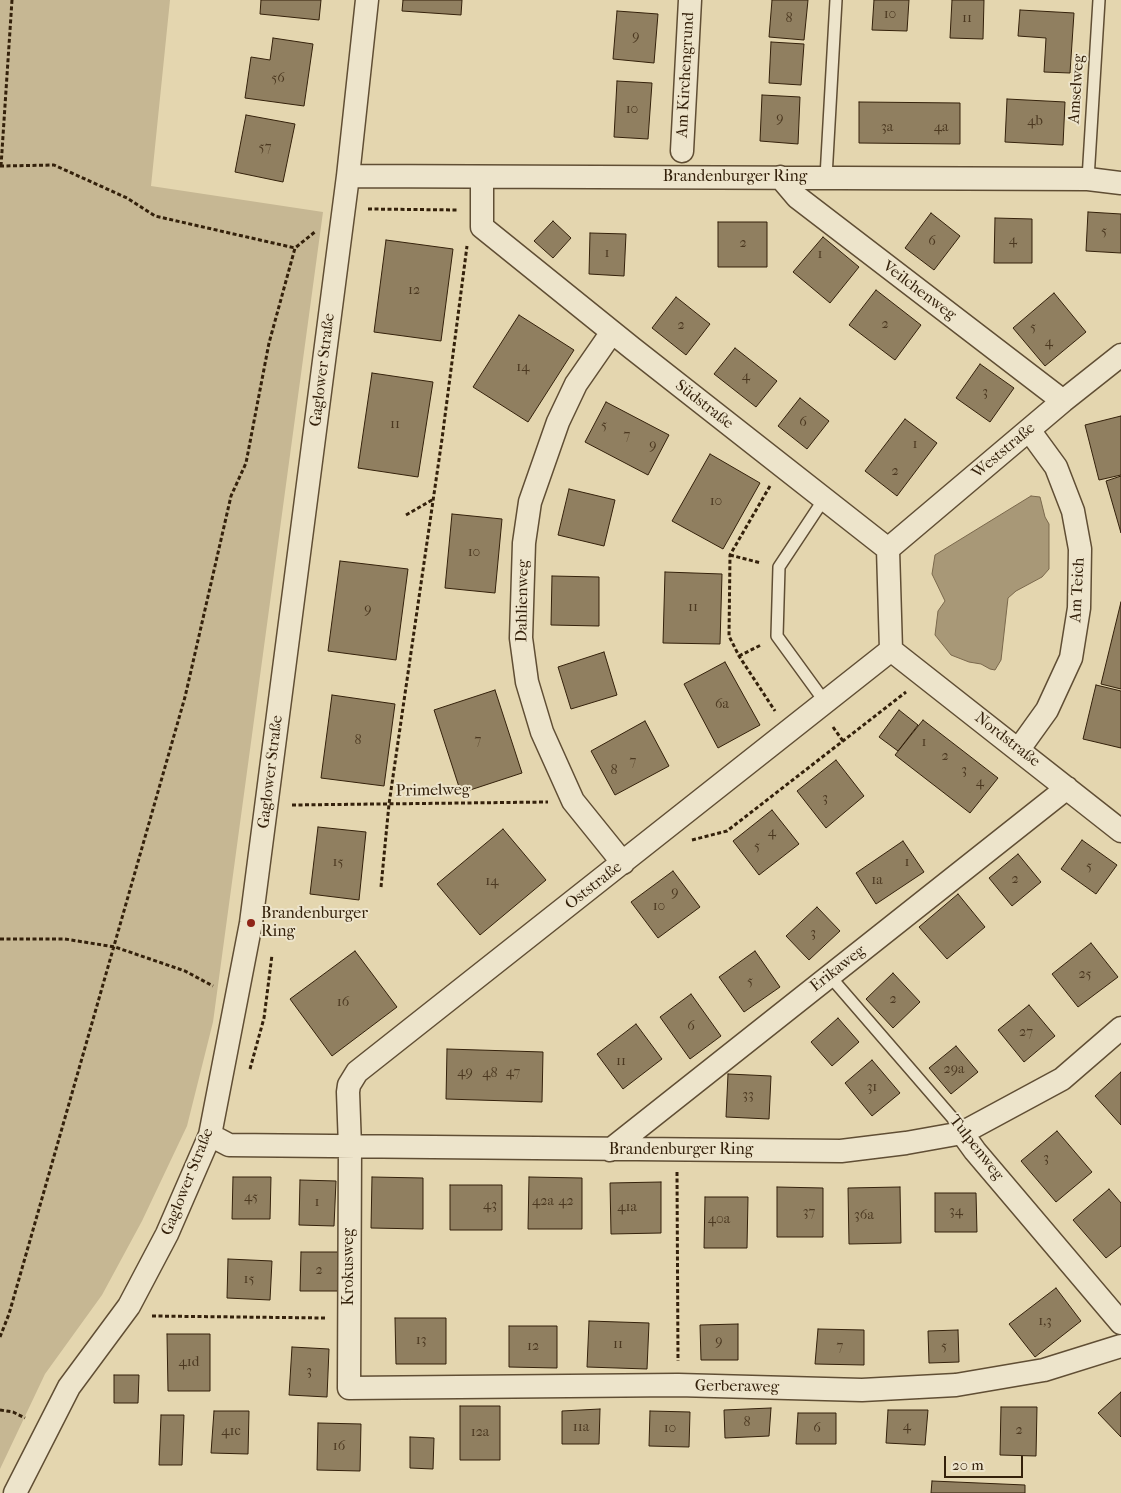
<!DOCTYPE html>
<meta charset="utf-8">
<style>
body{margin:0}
#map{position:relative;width:1121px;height:1493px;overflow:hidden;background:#e4d6af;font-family:"IM FELL French Canon",serif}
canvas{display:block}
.scale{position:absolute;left:944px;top:1456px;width:79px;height:22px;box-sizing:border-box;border:2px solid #34210b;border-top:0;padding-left:6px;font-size:15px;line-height:18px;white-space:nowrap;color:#34210b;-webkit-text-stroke:4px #ede4cb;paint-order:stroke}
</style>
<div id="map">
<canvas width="1121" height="1493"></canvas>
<div class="scale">20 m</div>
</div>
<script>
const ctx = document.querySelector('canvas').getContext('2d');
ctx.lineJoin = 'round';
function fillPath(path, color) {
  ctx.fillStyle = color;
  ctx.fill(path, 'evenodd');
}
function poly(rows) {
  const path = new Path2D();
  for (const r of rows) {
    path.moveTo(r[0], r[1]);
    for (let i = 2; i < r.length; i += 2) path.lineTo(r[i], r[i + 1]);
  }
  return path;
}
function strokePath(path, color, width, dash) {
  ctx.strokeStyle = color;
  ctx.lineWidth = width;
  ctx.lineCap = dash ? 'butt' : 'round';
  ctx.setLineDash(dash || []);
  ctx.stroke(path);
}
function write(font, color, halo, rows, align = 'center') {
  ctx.font = font + ' "IM FELL French Canon",serif';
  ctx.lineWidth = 4;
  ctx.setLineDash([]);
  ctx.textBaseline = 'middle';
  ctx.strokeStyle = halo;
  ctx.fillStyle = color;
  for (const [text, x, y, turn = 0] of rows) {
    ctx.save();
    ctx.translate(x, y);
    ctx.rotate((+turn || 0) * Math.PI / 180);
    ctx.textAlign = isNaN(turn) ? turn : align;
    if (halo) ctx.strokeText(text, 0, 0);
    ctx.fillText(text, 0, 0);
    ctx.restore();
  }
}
fillPath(poly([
 [0,0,170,0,151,186,323,212,213,1022,187,1126,142,1221,102,1295,45,1374,0,1469]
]), '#c6b793');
const water = poly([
 [1031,496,1040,497,1045,517,1049,524,1049,569,1042,577,1016,591,1008,598,1001,660,995,670,990,669,981,664,969,662,951,655,935,635,938,611,945,601,932,574,935,555,1031,496]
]);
fillPath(water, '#a89877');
strokePath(water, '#7a684c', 1);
const building = poly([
 [261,0,321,0,319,20,260,14,261,0],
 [403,0,462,0,461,15,402,11,403,0],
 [772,0,808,0,804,40,769,37,772,0],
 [874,0,909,0,907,31,872,30,874,0],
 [952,0,984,0,983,39,950,38,952,0],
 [1020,10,1074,13,1070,73,1044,72,1046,38,1018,36,1020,10],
 [617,11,658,14,654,63,613,59,617,11],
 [273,38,313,44,304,106,245,98,251,57,270,60,273,38],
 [771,42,804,44,801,85,769,83,771,42],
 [617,81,652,83,648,139,614,137,617,81],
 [762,95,800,97,798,144,760,141,762,95],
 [1007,99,1065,102,1063,145,1005,142,1007,99],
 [859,102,960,103,960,144,859,143,859,102],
 [246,115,295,124,283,182,235,172,246,115],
 [1088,212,1121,214,1121,253,1086,251,1088,212],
 [931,213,960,236,934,270,905,248,931,213],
 [995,218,1032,219,1032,263,994,263,995,218],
 [553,221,571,238,553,258,534,241,553,221],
 [718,222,767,222,767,267,718,267,718,222],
 [590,233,626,234,624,276,589,274,590,233],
 [823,237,859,267,830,303,793,272,823,237],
 [386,240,453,249,441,341,374,332,386,240],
 [876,290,921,325,895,360,849,325,876,290],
 [1054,293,1086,332,1045,366,1013,328,1054,293],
 [676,297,710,324,686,355,652,328,676,297],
 [519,315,574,350,528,422,473,387,519,315],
 [735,348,777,381,756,407,714,374,735,348],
 [980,364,1014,388,990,422,956,398,980,364],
 [372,373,433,382,418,477,358,468,372,373],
 [800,398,829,421,807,449,778,426,800,398],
 [606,402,669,435,648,475,585,442,606,402],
 [1121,416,1121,475,1099,480,1085,425,1121,416],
 [905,419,937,443,897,496,865,471,905,419],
 [710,454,760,483,723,549,672,521,710,454],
 [1121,476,1121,533,1106,481,1121,476],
 [569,489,615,500,604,546,558,535,569,489],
 [452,514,502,519,495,593,445,588,452,514],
 [340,561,408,569,396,660,328,651,340,561],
 [665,572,722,574,720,644,663,643,665,572],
 [552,576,599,577,599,626,551,625,552,576],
 [1121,602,1121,689,1101,684,1121,602],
 [604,652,617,695,571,709,558,667,604,652],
 [725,662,760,725,718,748,684,684,725,662],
 [1096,685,1121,691,1121,748,1083,739,1096,685],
 [495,690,522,773,461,793,434,710,495,690],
 [332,695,395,704,384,786,321,778,332,695],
 [899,710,918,725,898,751,879,737,899,710],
 [923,720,998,778,970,813,895,755,923,720],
 [645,721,669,766,615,795,591,751,645,721],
 [836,760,864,796,826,828,797,791,836,760],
 [772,810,799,844,759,875,733,841,772,810],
 [318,827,366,832,359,900,310,894,318,827],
 [503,829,546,880,480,935,437,884,503,829],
 [1082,840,1117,865,1096,894,1061,869,1082,840],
 [903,841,924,872,876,904,856,873,903,841],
 [1018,854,1041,882,1012,906,989,878,1018,854],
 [673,871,700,907,658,938,631,902,673,871],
 [958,894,985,927,947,959,919,927,958,894],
 [817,907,840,931,809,960,786,936,817,907],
 [1091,943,1118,977,1078,1007,1052,974,1091,943],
 [355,951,397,1007,332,1056,290,999,355,951],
 [755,951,780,987,744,1012,719,977,755,951],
 [893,973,920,1002,893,1028,866,999,893,973],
 [691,994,721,1036,690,1059,660,1017,691,994],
 [1029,1005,1055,1036,1024,1062,998,1030,1029,1005],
 [838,1018,859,1042,832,1066,811,1042,838,1018],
 [636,1024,662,1059,623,1089,597,1054,636,1024],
 [956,1046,978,1072,951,1094,929,1068,956,1046],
 [447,1049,543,1052,542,1102,446,1099,447,1049],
 [872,1060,900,1093,872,1116,845,1083,872,1060],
 [1121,1072,1121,1125,1095,1096,1121,1072],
 [728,1074,771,1076,769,1119,726,1117,728,1074],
 [1057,1131,1092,1172,1056,1202,1021,1161,1057,1131],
 [233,1177,271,1177,270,1219,232,1219,233,1177],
 [372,1177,423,1178,423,1229,371,1228,372,1177],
 [529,1177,582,1178,582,1229,528,1229,529,1177],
 [300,1180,336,1181,334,1226,299,1225,300,1180],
 [661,1182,661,1233,611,1234,610,1183,661,1182],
 [450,1185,502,1185,502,1230,450,1230,450,1185],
 [777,1187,823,1188,823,1237,777,1237,777,1187],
 [900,1187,901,1243,849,1244,848,1188,900,1187],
 [1109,1189,1121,1203,1121,1246,1106,1258,1073,1220,1109,1189],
 [935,1193,976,1193,977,1232,935,1232,935,1193],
 [705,1197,748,1197,747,1248,704,1248,705,1197],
 [301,1252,339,1252,339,1291,300,1291,301,1252],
 [228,1259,272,1261,270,1300,227,1298,228,1259],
 [1056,1288,1081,1321,1035,1357,1009,1324,1056,1288],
 [395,1318,446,1318,446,1364,396,1364,395,1318],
 [589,1321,649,1323,647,1369,587,1367,589,1321],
 [738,1324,738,1360,701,1360,700,1325,738,1324],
 [509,1326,557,1326,557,1368,509,1367,509,1326],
 [818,1329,864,1330,864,1365,815,1364,818,1329],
 [958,1330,959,1362,929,1363,928,1331,958,1330],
 [167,1334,210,1334,210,1391,168,1391,167,1334],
 [292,1347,329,1349,327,1397,289,1395,292,1347],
 [114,1375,139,1375,138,1403,114,1403,114,1375],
 [1121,1392,1121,1437,1098,1413,1121,1392],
 [460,1406,500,1406,500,1460,460,1460,460,1406],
 [1001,1407,1037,1407,1036,1456,1000,1455,1001,1407],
 [771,1408,769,1436,725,1438,724,1410,771,1408],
 [600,1409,599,1444,562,1444,562,1411,600,1409],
 [888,1410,928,1410,925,1445,886,1443,888,1410],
 [214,1411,249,1411,248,1454,211,1453,214,1411],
 [650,1411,690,1412,689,1447,649,1446,650,1411],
 [798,1413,836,1413,836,1444,796,1444,798,1413],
 [161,1415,184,1415,182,1465,159,1465,161,1415],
 [318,1423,361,1424,360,1471,317,1470,318,1423],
 [410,1437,434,1438,433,1469,410,1468,410,1437],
 [932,1481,1025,1485,1025,1493,931,1493,932,1481]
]);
fillPath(building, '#907f60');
strokePath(building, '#34210b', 1);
const service = poly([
 [826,177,836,0],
 [1088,179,1099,0],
 [824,499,779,567,777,636,825,702],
 [828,977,834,981,956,1122,962,1133]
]);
const minor = poly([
 [682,151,690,0],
 [348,176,1088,179,1121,183],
 [482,177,482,227,632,348,888,549],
 [780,177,797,197,1063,401],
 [612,332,576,384,558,422,530,502,524,543,521,638,527,682,542,732,573,801,623,863],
 [888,549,1063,401,1121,355],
 [888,549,891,650],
 [891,650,357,1072,349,1085,348,1092,350,1147,349,1388,678,1385,862,1390,956,1385,1044,1370,1121,1346],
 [891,650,1121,831],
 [1019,749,1047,710,1071,658,1079,608,1080,549,1073,511,1056,467,1029,430],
 [962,1133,975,1151,1121,1323],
 [210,1135,229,1145,841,1151,906,1143,962,1133,1062,1079,1121,1028],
 [610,1150,1067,788],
 [15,1493,69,1387,129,1306,167,1234,210,1135,251,923,348,176,367,0]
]);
strokePath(service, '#604e34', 14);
strokePath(minor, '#604e34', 25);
strokePath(poly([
 [0,166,54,165,127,198,155,216,295,248],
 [1,166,12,0],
 [368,209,459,210],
 [770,486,730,555,729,636,739,656,775,711],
 [406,515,432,500],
 [730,555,761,563],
 [739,656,761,645],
 [833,727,843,741],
 [292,805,548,802],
 [692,840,727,831,906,692],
 [381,887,389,804,442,439,467,246],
 [0,939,65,939,115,947,185,971,213,986],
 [250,1069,264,1018,272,955],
 [677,1172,678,1361],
 [152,1316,325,1318],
 [0,1337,9,1314,185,697,231,496,246,463,269,343,295,248,316,231],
 [0,1410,13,1412,25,1418]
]), '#34210b', 3, [4, 2.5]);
strokePath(service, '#ede4cb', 11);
strokePath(minor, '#ede4cb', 22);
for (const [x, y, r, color] of [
 [251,923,5,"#8f2418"]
]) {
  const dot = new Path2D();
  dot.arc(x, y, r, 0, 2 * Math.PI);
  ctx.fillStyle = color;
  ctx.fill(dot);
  strokePath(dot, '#ede4cb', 2);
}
write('14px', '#4b3820', null, [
 ["10",890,15],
 ["8",789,19],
 ["11",967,19],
 ["9",636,37],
 ["56",278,79],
 ["10",632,110],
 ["9",780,119],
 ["4b",1035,122],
 ["3a",887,128],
 ["4a",941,128],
 ["57",265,148],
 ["5",1104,232],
 ["4",1013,241],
 ["6",932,242],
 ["2",743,244],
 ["1",607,254],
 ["1",820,255],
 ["12",414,291],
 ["2",885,325],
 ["2",681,326],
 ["5",1033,328],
 ["4",1049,343],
 ["14",523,368],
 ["4",746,377],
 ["3",985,393],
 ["6",803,423],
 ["11",395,425],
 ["5",604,426],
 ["7",627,436],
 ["1",915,445],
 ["9",653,446],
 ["2",895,472],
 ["10",716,502],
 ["10",474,553],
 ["11",693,608],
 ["9",368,610],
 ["6a",722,705],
 ["8",358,741],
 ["7",478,741],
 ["1",924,743],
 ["2",945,757],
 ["7",633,762],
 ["8",614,771],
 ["3",964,771],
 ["4",980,783],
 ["3",825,799],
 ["4",772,833],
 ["5",757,847],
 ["15",338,863],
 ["1",907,863],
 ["5",1089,867],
 ["2",1015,880],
 ["1a",877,881],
 ["14",492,882],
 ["9",675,893],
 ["10",659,907],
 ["3",813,934],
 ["25",1085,975],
 ["5",750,982],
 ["2",893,1000],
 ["16",343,1003],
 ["6",691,1027],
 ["27",1026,1033],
 ["11",621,1062],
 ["29a",954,1070],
 ["49",465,1073],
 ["47",513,1073],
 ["48",490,1074],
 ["31",872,1088],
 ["33",748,1096],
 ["3",1046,1159],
 ["45",251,1198],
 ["42a",543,1202],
 ["42",566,1202],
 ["1",317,1203],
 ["43",490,1206],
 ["41a",627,1208],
 ["34",956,1212],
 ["37",809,1213],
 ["36a",864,1216],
 ["40a",719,1220],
 ["2",319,1271],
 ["15",249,1280],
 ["1,3",1045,1322],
 ["13",421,1341],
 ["9",719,1342],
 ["11",618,1345],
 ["12",533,1347],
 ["7",840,1347],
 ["5",944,1347],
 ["41d",189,1363],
 ["3",309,1372],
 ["8",747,1423],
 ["4",907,1427],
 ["11a",581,1428],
 ["10",670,1429],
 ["6",817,1429],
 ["2",1019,1431],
 ["41c",231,1432],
 ["12a",480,1433],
 ["16",339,1447]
]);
write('16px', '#34210b', '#ede4cb', [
 ["Am Kirchengrund",686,75,-87],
 ["Amselweg",1077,89,-86],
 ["Brandenburger Ring",735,177],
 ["Veilchenweg",919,291,37],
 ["Gaglower Straße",323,370,-83],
 ["Südstraße",704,405,38],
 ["Weststraße",1004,451,-40],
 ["Am Teich",1078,590,-87],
 ["Dahlienweg",523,601,-89],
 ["Nordstraße",1007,740,38],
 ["Gaglower Straße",271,772,-83],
 ["Primelweg",433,791,-1],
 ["Oststraße",594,886,-38],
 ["Erikaweg",838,969,-38],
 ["Tulpenweg",976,1148,52],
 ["Brandenburger Ring",681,1150],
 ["Gaglower Straße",188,1182,-68],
 ["Krokusweg",349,1267,-90],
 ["Gerberaweg",737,1387,1]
]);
write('16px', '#34210b', '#ede4cb', [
 ["Brandenburger",261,914],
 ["Ring",261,932]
], 'left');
</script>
